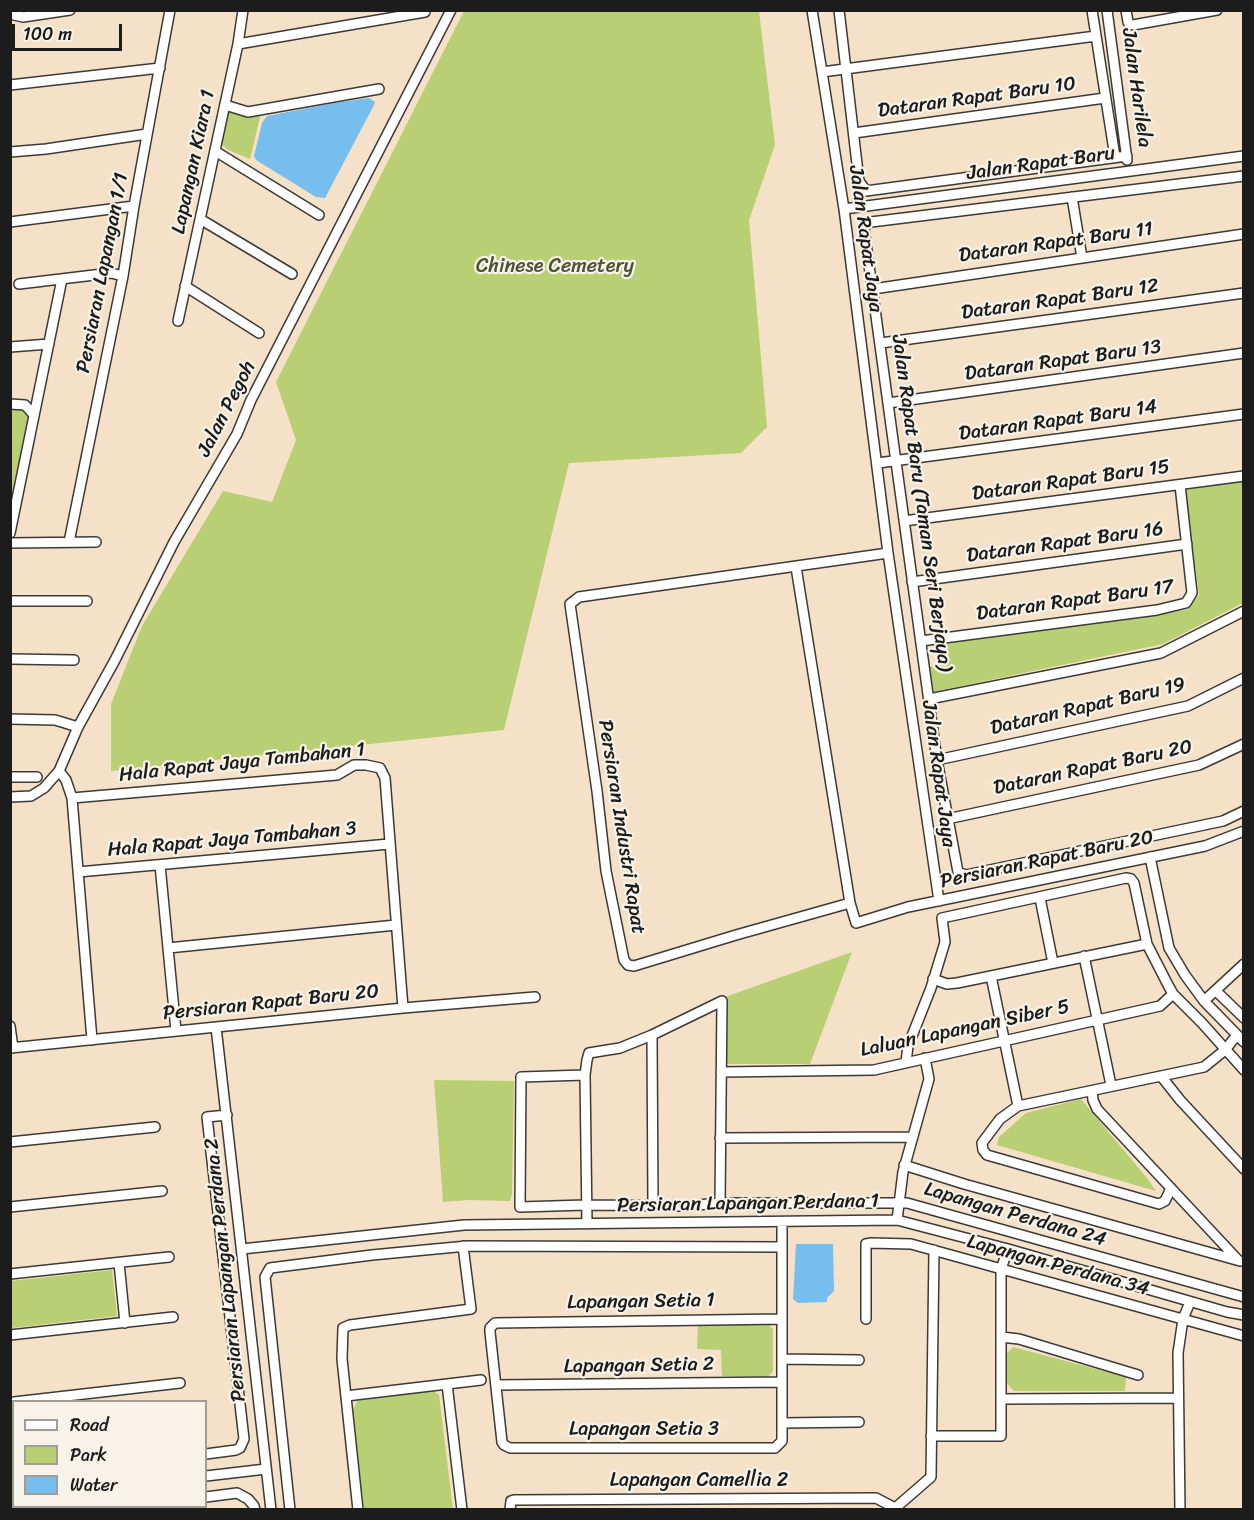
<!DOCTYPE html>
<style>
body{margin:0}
#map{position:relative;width:1254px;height:1520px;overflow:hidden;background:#f4e1c7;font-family:Sriracha,sans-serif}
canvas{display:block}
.frame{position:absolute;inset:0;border:12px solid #1c1c1c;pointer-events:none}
.legend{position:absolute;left:12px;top:1400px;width:195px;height:108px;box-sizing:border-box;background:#f7f3e8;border:2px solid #9f9d96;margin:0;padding:8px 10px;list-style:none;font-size:18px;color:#1c1c1c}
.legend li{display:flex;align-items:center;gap:12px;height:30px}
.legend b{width:30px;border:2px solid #9f9d96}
.scale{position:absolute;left:12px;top:24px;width:110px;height:27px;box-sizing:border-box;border:3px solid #1c1c1c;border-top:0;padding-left:8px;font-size:18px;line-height:21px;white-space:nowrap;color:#1c1c1c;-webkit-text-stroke:4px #f7f3e8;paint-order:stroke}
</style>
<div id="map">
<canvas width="1254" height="1520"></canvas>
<div class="frame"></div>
<ul class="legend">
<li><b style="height:8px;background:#fff"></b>Road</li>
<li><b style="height:16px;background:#b9cf73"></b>Park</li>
<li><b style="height:16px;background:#76beee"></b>Water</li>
</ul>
<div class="scale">100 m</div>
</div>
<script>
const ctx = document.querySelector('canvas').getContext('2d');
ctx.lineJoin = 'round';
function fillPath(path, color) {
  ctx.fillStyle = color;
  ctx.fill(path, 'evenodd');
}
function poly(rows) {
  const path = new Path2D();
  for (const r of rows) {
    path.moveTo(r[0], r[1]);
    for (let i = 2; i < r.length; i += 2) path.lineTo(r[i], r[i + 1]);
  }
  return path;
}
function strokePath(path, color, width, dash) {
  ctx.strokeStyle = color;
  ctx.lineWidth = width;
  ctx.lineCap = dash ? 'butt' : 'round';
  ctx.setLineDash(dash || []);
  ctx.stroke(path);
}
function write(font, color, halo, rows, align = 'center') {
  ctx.font = font + ' Sriracha,sans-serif';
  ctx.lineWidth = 4.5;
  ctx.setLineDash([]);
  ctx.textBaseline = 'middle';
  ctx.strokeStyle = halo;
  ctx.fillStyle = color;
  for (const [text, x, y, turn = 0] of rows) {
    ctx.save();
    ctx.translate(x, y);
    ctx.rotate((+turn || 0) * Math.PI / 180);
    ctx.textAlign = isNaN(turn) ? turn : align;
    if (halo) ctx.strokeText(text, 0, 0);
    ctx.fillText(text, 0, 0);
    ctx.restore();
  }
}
fillPath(poly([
 [464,11,759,11,775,145,749,220,767,427,741,453,569,463,504,730,111,771,111,704,142,626,223,491,272,502,296,440,276,382],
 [227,110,261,113,250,159,228,150,222,145,222,139],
 [16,407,26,411,30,418,11,506,11,408],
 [1243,480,1243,603,1163,644,932,692,930,667,946,664,943,644,1187,610,1199,595,1185,490],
 [852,952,810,1064,727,1064,725,997],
 [434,1080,514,1081,512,1194,510,1201,469,1200,443,1202],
 [1081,1099,1147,1178,1156,1191,997,1145,999,1137,1026,1113],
 [112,1270,117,1316,11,1328,11,1281],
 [698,1323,767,1323,773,1329,773,1371,768,1377,722,1376,721,1350,697,1349],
 [1013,1347,1126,1377,1125,1391,1014,1391,1006,1382,1007,1353],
 [433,1391,439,1395,453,1509,364,1509,353,1410,358,1399]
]), '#b9cf73');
fillPath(poly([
 [369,98,375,102,374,105,325,198,316,197,256,160,254,156,262,123,267,116,334,103],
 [796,1244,833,1244,834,1291,827,1298,827,1302,798,1303,793,1299]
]), '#76beee');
const minor = poly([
 [812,10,844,209,888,553,939,901],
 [839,10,859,181,866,191,1127,156],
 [1092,10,1115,157],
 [1107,10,1127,160],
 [1126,10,1128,22,1129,24,1133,25,1217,10],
 [10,14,23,17,70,10],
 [238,44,425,12],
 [822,72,1096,36],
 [10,85,160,68],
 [225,105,248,112,379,89],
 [854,133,1105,98],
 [215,151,319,215],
 [10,152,46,149,147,134],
 [1244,176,871,222,867,223,864,229,937,760,958,872,966,875,1223,821,1244,811],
 [1072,197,1082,258],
 [844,209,1244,156],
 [200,219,292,274],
 [10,222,134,206],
 [19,284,111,273,123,276],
 [185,286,259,333],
 [873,289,1244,234],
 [178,321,238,44,243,10],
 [881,343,1244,293],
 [10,347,49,344],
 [888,403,1244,353],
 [10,404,25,405,34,415],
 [878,463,1244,414],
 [904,521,1244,476],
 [10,533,62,279],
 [69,542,123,276,134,206,170,10],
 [10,543,96,542],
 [796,567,850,903,736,935,634,966,628,965,624,960,606,871,597,791,570,604,579,597,888,553],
 [912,582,1187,544],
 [10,601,87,601],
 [921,641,1157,610,1186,603,1192,593,1180,485],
 [10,659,74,660],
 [929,699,1161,653,1244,611],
 [10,719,55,720,78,727],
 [937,760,1188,706,1244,678],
 [59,771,66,780,72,798,92,1040],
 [10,777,37,777],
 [10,797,31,796,44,788,59,771,78,727,115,660,174,542,237,434,251,400,451,10],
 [72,798,337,775,354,765,366,765,380,768,385,778,403,1008],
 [947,819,1199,765,1244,744],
 [1150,857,1169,948,1185,975,1204,1001,1244,1042],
 [160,865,176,1031],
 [78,872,389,844],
 [1040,898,1053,963],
 [850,903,856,923,908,907,1205,846,1244,831],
 [168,948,396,925],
 [1084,956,1111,1085],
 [991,976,1018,1106],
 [933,979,947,984,957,983,1147,944],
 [1216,991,1244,1018],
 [1204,1001,1244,964],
 [10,1026,13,1048],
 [216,1027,271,1510],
 [652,1035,653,1206],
 [10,1048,403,1008,535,997],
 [906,1062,908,1046,931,988,945,942,942,918,1126,878,1131,879,1134,883,1147,944,1168,985,1173,994,1202,1023,1244,1070],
 [721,1072,874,1070,1160,1006,1173,994],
 [585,1075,521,1077,520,1207,585,1205,686,1206,720,1203,907,1203,1244,1297],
 [1161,1076,1180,1100,1244,1169],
 [1092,1091,1093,1100,1097,1109,1238,1260],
 [720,1138,913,1137],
 [10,1142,155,1127],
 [904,1165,964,1184,1240,1261],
 [1171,1188,1165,1201,1159,1204,987,1155,983,1150,982,1143,1000,1119,1018,1106,1204,1067,1225,1050,1237,1035],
 [10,1207,162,1191],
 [897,1220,903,1172,929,1079,925,1058],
 [782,1222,782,1441,775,1448,510,1448,504,1445,502,1442,490,1332,490,1328,495,1323,782,1319],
 [587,1224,585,1075,587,1060,589,1053,620,1048,652,1035,722,1001,720,1203],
 [242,1249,464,1225,897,1220,1008,1249,1227,1312,1244,1315],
 [119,1263,125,1323],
 [10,1274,169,1257],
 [866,1319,866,1244,871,1243,911,1244,1244,1336],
 [10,1335,173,1317],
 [1001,1337,1019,1339,1138,1375],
 [782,1359,859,1360],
 [447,1384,462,1510],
 [496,1385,782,1382],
 [346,1396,481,1380],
 [1001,1399,1178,1398],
 [14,1402,180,1383],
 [782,1423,859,1422],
 [10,1435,14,1437],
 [931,1436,1001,1436,1001,1269,1008,1249],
 [206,1454,236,1450,240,1448,244,1439,207,1117,227,1115],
 [206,1476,266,1469],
 [10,1497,14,1497],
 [206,1497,237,1493,248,1499,254,1506,255,1510],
 [20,1506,20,1510],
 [37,1506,37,1510],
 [85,1510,113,1506],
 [290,1510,265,1277,270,1268,372,1255,467,1246,782,1247],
 [358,1510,342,1359,343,1328,350,1325,471,1309,463,1246],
 [510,1510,511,1501,514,1500,876,1498,895,1508],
 [893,1510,931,1477,934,1250],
 [1180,1510,1178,1353,1183,1319,1190,1302]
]);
strokePath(minor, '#3c3a36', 12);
strokePath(minor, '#fff', 9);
write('20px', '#1c1c1c', '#f7f3e8', [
 ["Jalan Harilela",1136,88,82],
 ["Dataran Rapat Baru 10",977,98,-8],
 ["Lapangan Kiara 1",194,162,-78],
 ["Jalan Rapat Baru",1041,164,-8],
 ["Jalan Rapat Jaya",865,239,82],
 ["Dataran Rapat Baru 11",1056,243,-8],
 ["Persiaran Lapangan 1/1",103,273,-79],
 ["Dataran Rapat Baru 12",1060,300,-8],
 ["Dataran Rapat Baru 13",1063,361,-8],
 ["Jalan Pegoh",227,409,-63],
 ["Dataran Rapat Baru 14",1058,421,-8],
 ["Dataran Rapat Baru 15",1071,481,-8],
 ["Jalan Rapat Baru (Taman Seri Berjaya)",921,503,82],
 ["Dataran Rapat Baru 16",1065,543,-8],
 ["Dataran Rapat Baru 17",1075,601,-8],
 ["Dataran Rapat Baru 19",1088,707,-13],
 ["Hala Rapat Jaya Tambahan 1",242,763,-6],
 ["Dataran Rapat Baru 20",1093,768,-12],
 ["Jalan Rapat Jaya",938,774,82],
 ["Persiaran Industri Rapat",621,827,81],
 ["Hala Rapat Jaya Tambahan 3",232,840,-5],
 ["Persiaran Rapat Baru 20",1047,860,-12],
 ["Persiaran Rapat Baru 20",271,1003,-6],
 ["Laluan Lapangan Siber 5",965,1029,-12],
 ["Persiaran Lapangan Perdana 1",748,1204,-1],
 ["Lapangan Perdana 24",1015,1215,16],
 ["Lapangan Perdana 34",1058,1266,15],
 ["Persiaran Lapangan Perdana 2",226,1270,-96],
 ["Lapangan Setia 1",641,1302,-1],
 ["Lapangan Setia 2",639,1366,-1],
 ["Lapangan Setia 3",644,1430],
 ["Lapangan Camellia 2",699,1481]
]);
write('20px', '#4b5236', '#f7f3e8', [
 ["Chinese Cemetery",555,267]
]);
</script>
